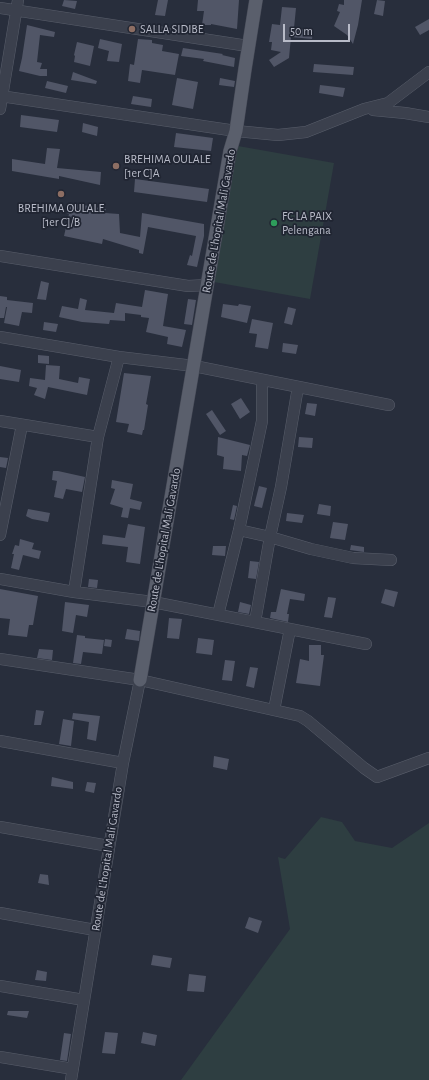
<!DOCTYPE html>
<style>
body{margin:0}
#map{position:relative;width:429px;height:1080px;overflow:hidden;background:#282e3c;font-family:"Alegreya Sans",sans-serif}
canvas{display:block}
.scale{position:absolute;left:283px;top:24px;width:67px;height:18px;box-sizing:border-box;border:2px solid #b8bbc8;border-top:0;padding-left:5px;font-size:12px;line-height:14px;white-space:nowrap;color:#b8bbc8;-webkit-text-stroke:3px #202532;paint-order:stroke}
</style>
<div id="map">
<canvas width="429" height="1080"></canvas>
<div class="scale">50 m</div>
</div>
<script>
const ctx = document.querySelector('canvas').getContext('2d');
ctx.lineJoin = 'round';
function fillPath(path, color) {
  ctx.fillStyle = color;
  ctx.fill(path, 'evenodd');
}
function poly(rows) {
  const path = new Path2D();
  for (const r of rows) {
    path.moveTo(r[0], r[1]);
    for (let i = 2; i < r.length; i += 2) path.lineTo(r[i], r[i + 1]);
  }
  return path;
}
function strokePath(path, color, width, dash) {
  ctx.strokeStyle = color;
  ctx.lineWidth = width;
  ctx.lineCap = dash ? 'butt' : 'round';
  ctx.setLineDash(dash || []);
  ctx.stroke(path);
}
function write(font, color, halo, rows, align = 'center') {
  ctx.font = font + ' "Alegreya Sans",sans-serif';
  ctx.lineWidth = 3.5;
  ctx.setLineDash([]);
  ctx.textBaseline = 'middle';
  ctx.strokeStyle = halo;
  ctx.fillStyle = color;
  for (const [text, x, y, turn = 0] of rows) {
    ctx.save();
    ctx.translate(x, y);
    ctx.rotate((+turn || 0) * Math.PI / 180);
    ctx.textAlign = isNaN(turn) ? turn : align;
    if (halo) ctx.strokeText(text, 0, 0);
    ctx.fillText(text, 0, 0);
    ctx.restore();
  }
}
fillPath(poly([
 [238,146,334,163,310,299,214,282],
 [321,817,342,822,355,841,392,848,429,823,429,1080,181,1080,290,929,278,857,285,859]
]), '#2e3e41');
fillPath(poly([
 [64,0,77,1,75,9,62,6],
 [158,0,168,0,165,16,155,15],
 [198,0,239,0,237,29,211,24,211,25,202,25,204,11,197,11],
 [344,0,362,0,358,25,353,44,347,35,334,26,340,12,337,11,339,4,344,5],
 [377,0,385,1,383,16,374,14],
 [282,7,296,8,294,28,313,31,312,39,291,37,289,58,274,67,269,60,281,52,271,50,272,42,269,42,272,24,280,25],
 [429,19,429,30,420,35,415,27],
 [27,25,55,32,54,37,40,35,37,62,42,63,40,69,47,69,47,76,40,76,19,71,22,58],
 [100,39,122,44,119,62,107,61,109,51,98,48],
 [138,39,152,40,152,43,163,45,162,51,179,54,175,75,142,70,140,83,128,81,130,64,134,65],
 [77,42,94,46,90,66,74,62,75,56,74,55],
 [183,48,223,54,222,55,235,58,234,67,203,61,204,59,181,56],
 [314,64,354,67,353,75,313,72],
 [73,72,97,81,96,84,71,80],
 [177,78,198,82,193,109,172,105],
 [220,78,235,81,234,87,219,85],
 [47,81,68,86,66,93,45,88],
 [320,85,345,88,343,97,319,93],
 [133,96,152,99,151,107,131,104],
 [21,115,59,120,57,132,20,127],
 [83,123,98,127,97,136,82,132],
 [176,133,213,138,211,151,174,147],
 [47,148,60,149,57,168,101,172,100,185,59,176,59,179,12,171,12,159,45,164],
 [135,179,209,189,207,202,134,192],
 [71,203,106,209,105,213,119,214,120,233,140,237,142,213,204,224,204,236,197,267,187,265,190,255,192,256,196,236,148,227,143,254,139,253,139,250,103,239,102,244,64,236,69,214,67,213],
 [41,281,49,283,46,300,37,299],
 [145,290,168,294,163,326,186,330,182,347,167,344,168,337,146,332,149,318,141,317,141,315,125,313,125,321,110,320,109,324,82,322,59,317,62,306,78,309,80,298,87,300,85,310,114,313,116,303,142,307],
 [0,296,7,297,7,300,33,303,32,313,22,312,19,326,4,323,7,307,6,307,4,318,0,318],
 [188,299,196,300,192,325,184,324],
 [223,304,238,306,239,304,251,306,247,323,221,317],
 [288,307,296,309,292,325,284,323],
 [252,319,273,323,268,349,255,347,257,334,249,333],
 [44,322,58,324,56,332,43,330],
 [283,343,298,345,296,354,282,352],
 [38,355,49,356,49,364,38,363],
 [46,365,60,366,59,379,78,383,79,377,90,379,87,395,48,387,45,399,34,395,37,388,29,386,30,378,45,380],
 [0,366,21,370,19,382,0,379],
 [124,373,151,376,146,404,148,405,144,430,143,430,142,435,127,432,129,424,116,422],
 [241,398,250,412,240,419,231,404],
 [307,403,317,404,315,416,305,414],
 [212,410,226,431,220,435,206,414],
 [218,437,250,445,247,456,242,455,241,471,223,469,224,457,217,455],
 [299,437,313,438,312,448,298,447],
 [0,457,8,458,6,468,0,467],
 [53,471,58,471,85,477,82,492,66,489,63,499,54,497,57,481,52,480],
 [112,480,133,484,130,499,142,502,140,510,130,508,128,518,121,517,123,508,110,504,115,489,111,488],
 [259,486,267,488,262,508,254,506],
 [319,504,331,506,330,516,317,514],
 [233,505,237,506,234,520,230,519],
 [28,509,50,513,48,522,32,519,26,516],
 [287,513,304,515,302,523,286,521],
 [333,522,348,524,345,540,330,538],
 [128,524,145,527,140,564,126,562,128,547,102,544,103,535,125,538],
 [20,539,34,543,32,549,41,551,39,559,23,555,19,570,11,568,14,554,12,554,15,545,19,546],
 [351,545,364,547,364,552,350,550],
 [213,546,226,546,225,556,212,555],
 [250,561,259,562,256,579,248,578],
 [89,579,98,580,97,588,88,587],
 [0,589,38,596,33,625,29,625,27,637,8,635,10,619,0,618],
 [281,589,305,594,304,601,290,599,287,614,289,614,288,622,270,618,271,612,276,612],
 [385,589,398,592,394,607,381,603],
 [328,597,336,598,332,618,324,617],
 [65,602,89,605,87,617,76,615,73,633,62,631],
 [240,602,251,605,249,614,238,612],
 [169,618,182,619,179,639,167,638],
 [127,629,140,631,139,641,125,639],
 [77,635,85,636,85,638,104,640,102,654,83,652,81,664,73,663],
 [198,638,214,640,212,655,196,653],
 [105,639,112,640,111,647,104,646],
 [309,645,321,645,321,655,324,655,320,686,296,683,300,659,309,661],
 [39,649,53,650,52,660,37,658],
 [225,660,235,661,232,681,222,680],
 [250,667,258,668,254,688,246,686],
 [36,710,44,711,41,725,34,725],
 [73,713,100,716,96,741,87,739,89,722,72,719],
 [63,719,74,721,71,746,59,744],
 [214,756,229,759,227,770,213,767],
 [52,777,73,782,73,789,51,786],
 [87,782,96,783,94,793,85,791],
 [40,874,48,875,49,885,38,883],
 [249,917,262,921,258,933,245,928],
 [153,955,172,958,170,968,151,965],
 [37,970,47,972,46,981,35,980],
 [189,974,206,976,204,992,187,991],
 [8,1011,29,1011,27,1018,7,1015],
 [105,1032,118,1033,115,1054,102,1053],
 [143,1032,157,1035,155,1046,141,1043],
 [64,1033,71,1034,67,1061,60,1060]
]), '#515667');
const minor = poly([
 [0,8,248,46],
 [0,96,236,131,278,135,306,132,364,109,388,103,429,72],
 [0,109,18,0],
 [373,110,405,113,429,117],
 [0,256,188,286,207,285],
 [0,337,119,357,194,366,389,405],
 [0,421,98,437],
 [239,530,270,537,311,549,353,558,391,560],
 [0,535,22,425],
 [0,579,74,592,153,602,366,644],
 [74,592,98,437,119,357],
 [218,615,239,530,262,421,262,380],
 [255,622,270,537,281,487,298,387],
 [0,659,140,680,300,716,308,721,364,768,377,777,429,758],
 [274,710,290,629],
 [0,741,123,763],
 [0,827,109,846],
 [0,913,95,930],
 [0,986,84,1000],
 [0,1057,73,1069],
 [71,1080,123,763,140,680]
]);
const major = poly([
 [140,680,230,151,236,131,245,69,256,0]
]);
strokePath(minor, '#595e6b', 12);
strokePath(major, '#454956', 14);
strokePath(minor, '#3b404d', 11);
strokePath(major, '#5a5f6c', 13);
for (const [x, y, r, color] of [
 [132,29,4,"#8d6e63"],
 [116,166,4,"#8d6e63"],
 [61,194,4,"#8d6e63"],
 [274,223,4,"#2e9e5b"]
]) {
  const dot = new Path2D();
  dot.arc(x, y, r, 0, 2 * Math.PI);
  ctx.fillStyle = color;
  ctx.fill(dot);
  strokePath(dot, '#202532', 1.5);
}
write('12px', '#b8bbc8', '#202532', [
 ["SALLA SIDIBE",140,29],
 ["BREHIMA OULALE",124,159],
 ["[1er C]A",124,173],
 ["BREHIMA OULALE",61,208,"center"],
 ["[1er C]/B",61,222,"center"],
 ["FC LA PAIX",282,216],
 ["Pelengana",282,230]
], 'left');
write('12px', '#b8bbc8', '#202532', [
 ["Route de L'hopital Mali Gavardo",219,221,-80],
 ["Route de L'hopital Mali Gavardo",164,540,-80],
 ["Route de L'hopital Mali Gavardo",107,859,-81]
]);
</script>
